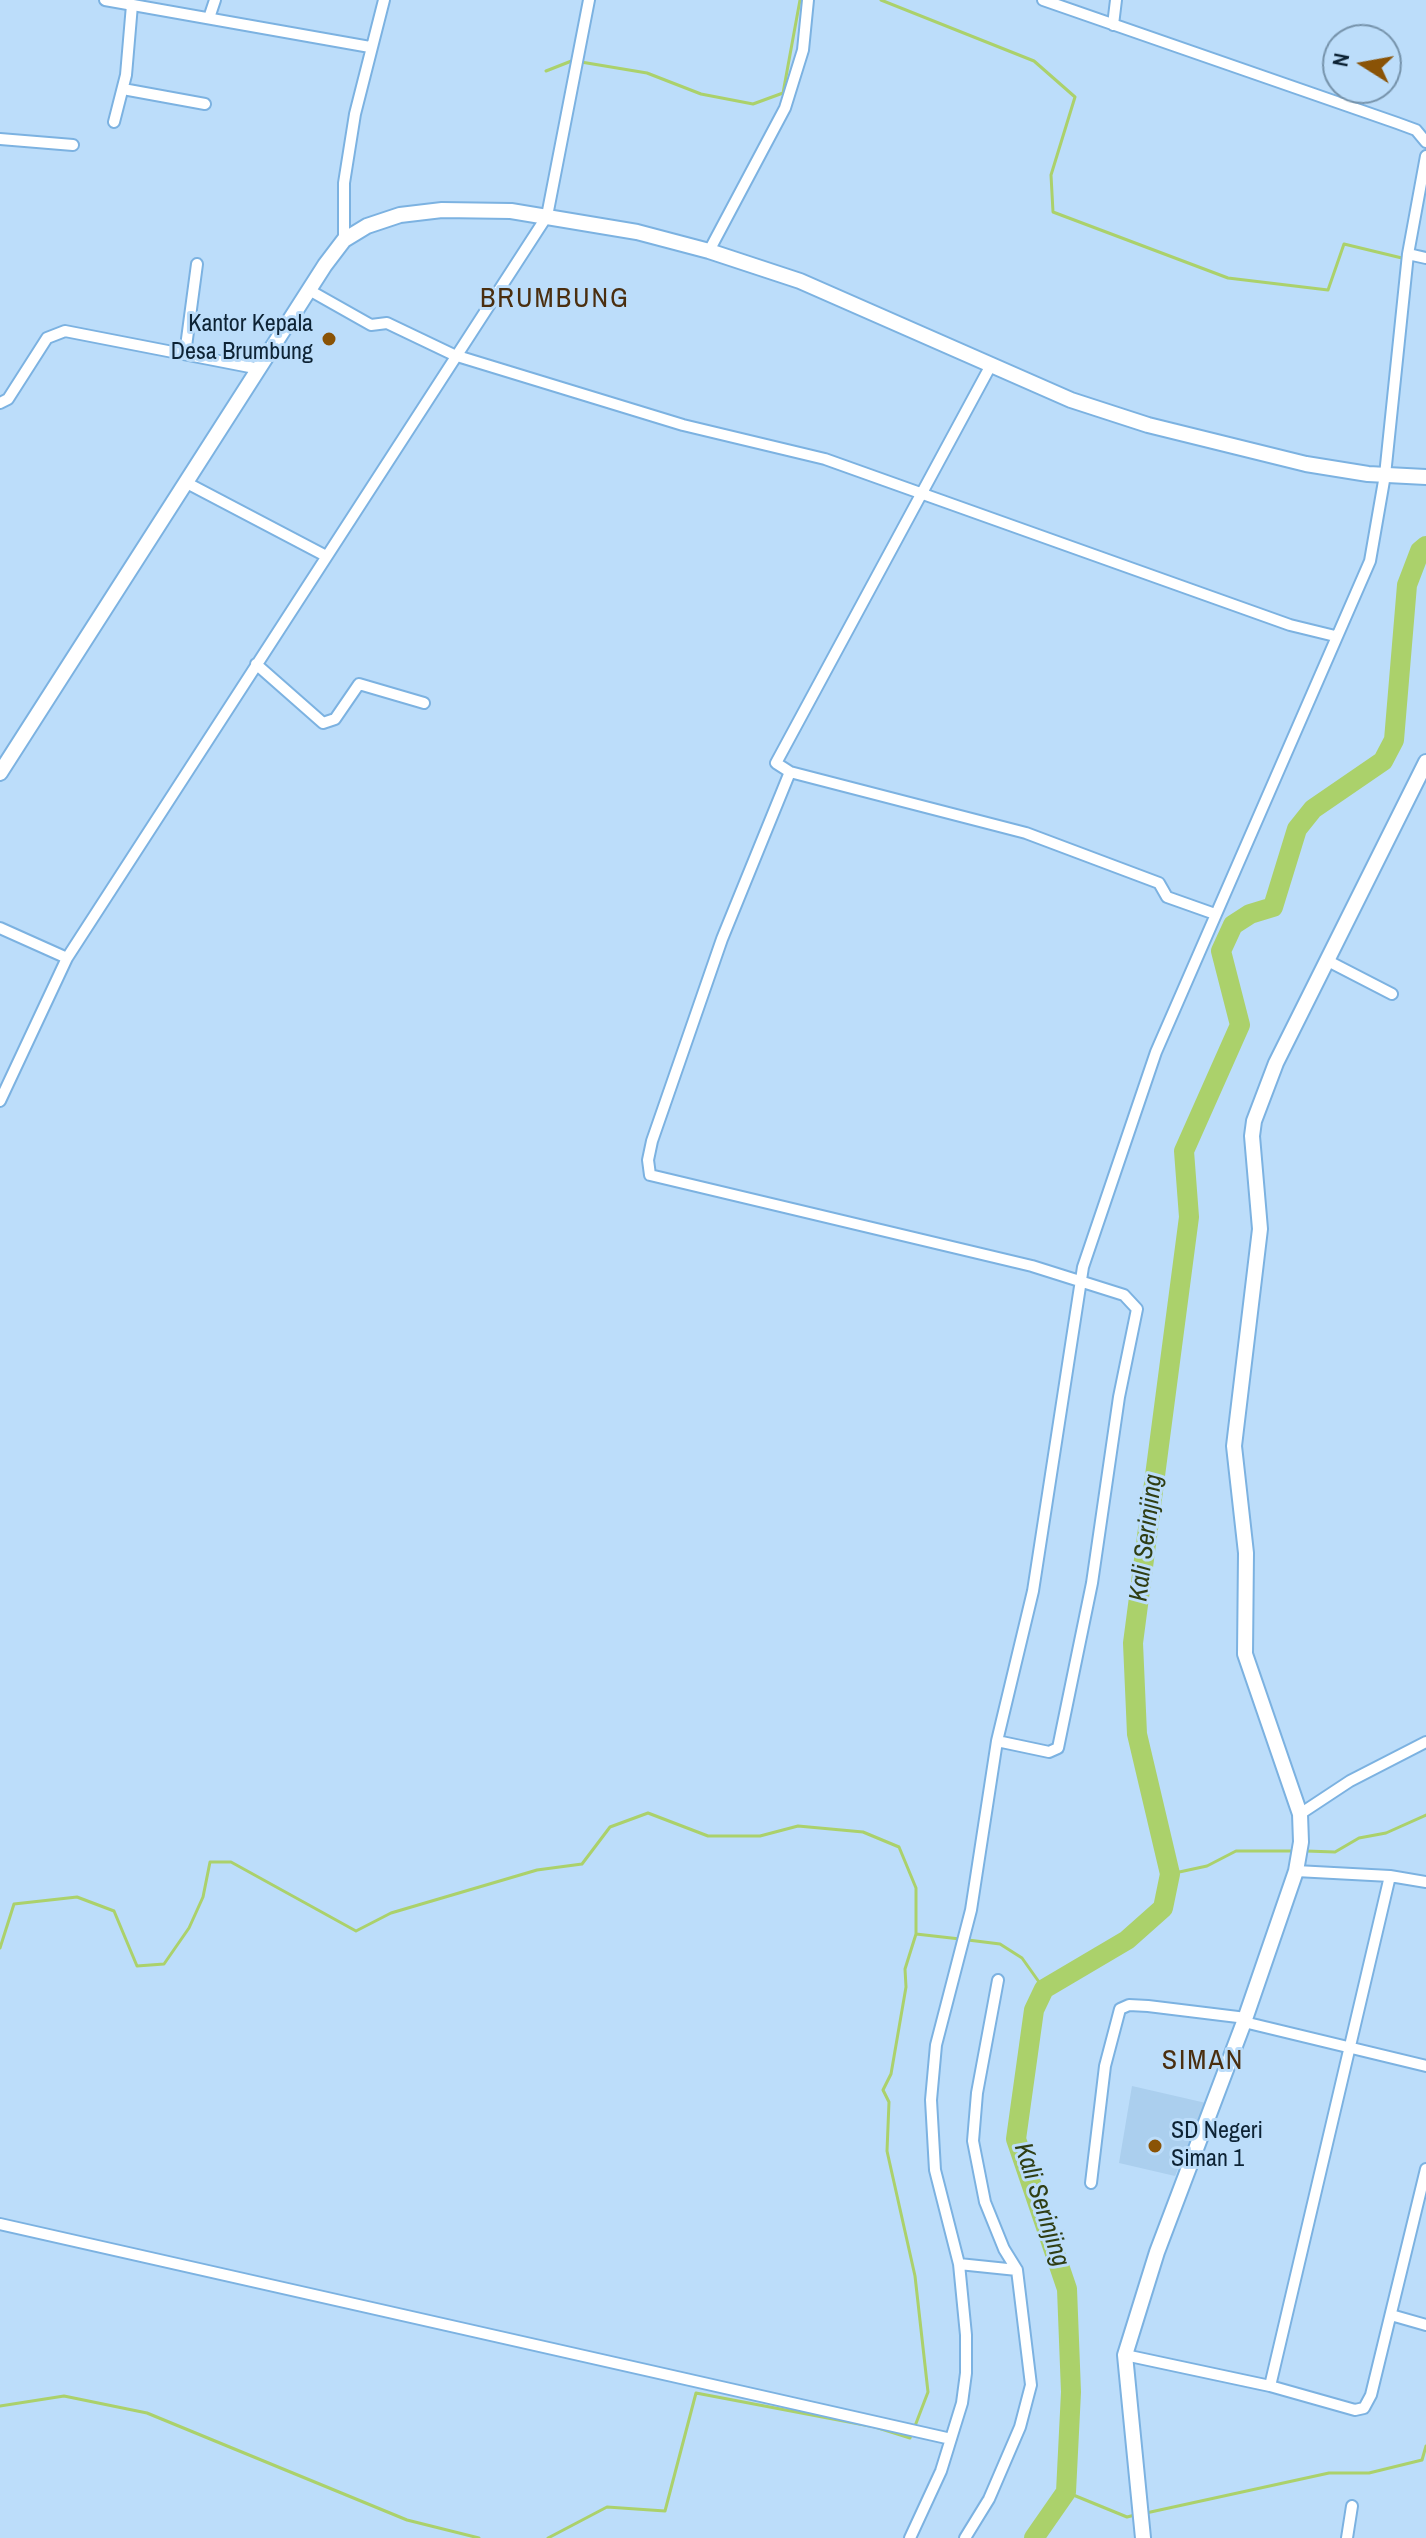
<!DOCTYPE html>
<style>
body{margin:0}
#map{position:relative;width:1426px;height:2538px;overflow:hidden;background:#bcddfa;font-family:"Archivo Narrow",sans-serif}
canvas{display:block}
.north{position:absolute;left:1322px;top:24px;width:80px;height:80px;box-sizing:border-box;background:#bcddfa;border:2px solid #7693ab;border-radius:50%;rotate:281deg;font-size:22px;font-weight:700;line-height:32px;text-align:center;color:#0d2335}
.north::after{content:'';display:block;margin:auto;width:28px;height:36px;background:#8a5306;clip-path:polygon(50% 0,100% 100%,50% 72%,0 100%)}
</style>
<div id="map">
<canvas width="1426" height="2538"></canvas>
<div class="north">N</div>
</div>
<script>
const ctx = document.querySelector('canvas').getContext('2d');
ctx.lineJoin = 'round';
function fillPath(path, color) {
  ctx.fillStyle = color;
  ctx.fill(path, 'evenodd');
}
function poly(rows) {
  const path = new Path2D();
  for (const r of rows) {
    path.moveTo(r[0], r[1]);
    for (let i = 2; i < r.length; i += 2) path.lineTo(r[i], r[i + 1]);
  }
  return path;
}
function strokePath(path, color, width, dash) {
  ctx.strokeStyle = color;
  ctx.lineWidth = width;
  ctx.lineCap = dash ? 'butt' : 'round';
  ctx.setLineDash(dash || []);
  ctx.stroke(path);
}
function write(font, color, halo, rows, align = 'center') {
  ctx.font = font + ' "Archivo Narrow",sans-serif';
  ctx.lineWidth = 6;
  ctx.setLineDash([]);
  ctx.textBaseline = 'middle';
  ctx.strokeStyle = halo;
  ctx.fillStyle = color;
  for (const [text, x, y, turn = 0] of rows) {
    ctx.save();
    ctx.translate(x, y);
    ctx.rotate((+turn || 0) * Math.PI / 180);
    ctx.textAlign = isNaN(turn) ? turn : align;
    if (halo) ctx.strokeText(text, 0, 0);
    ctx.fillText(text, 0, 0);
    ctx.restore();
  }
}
fillPath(poly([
 [1132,2086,1206,2103,1175,2176,1119,2163]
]), '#abcfee');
strokePath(poly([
 [881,0,1034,61,1075,97,1051,175,1053,212,1228,278,1328,290,1344,244,1406,259],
 [581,62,647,73,701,94,753,104,783,93,800,0],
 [546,71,574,60],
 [1306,1851,1335,1852,1359,1838,1386,1833,1426,1815],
 [1170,1874,1207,1866,1236,1851,1294,1851],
 [968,1940,1000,1944,1022,1958,1044,1989],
 [0,1948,14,1904,77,1897,114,1911,137,1966,164,1964,189,1928,203,1897,210,1862,231,1862,356,1931,391,1913,537,1870,582,1864,610,1827,648,1813,708,1836,760,1836,798,1826,863,1832,899,1847,916,1888,916,1934,960,1939],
 [0,2406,64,2396,147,2413,407,2520,479,2538],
 [915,2426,928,2392,915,2276,887,2151,889,2102,883,2090,891,2074,906,1987,905,1969,916,1934],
 [1066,2492,1127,2517,1135,2515],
 [1146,2513,1329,2473,1369,2473,1422,2460,1426,2446],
 [548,2538,607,2507,665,2511,696,2393,875,2427,910,2438,912,2433]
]), '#abd16b', 3);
strokePath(poly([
 [1034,2538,1066,2492,1071,2392,1067,2289,1016,2139,1034,2010,1044,1989,1127,1940,1163,1908,1170,1874,1137,1734,1133,1643,1189,1217,1184,1151,1240,1025,1221,951,1233,925,1250,914,1273,907,1297,829,1313,809,1383,761,1394,740,1407,585,1420,551,1426,546]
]), '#abd16b', 20);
const street = poly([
 [105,0,370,47],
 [1043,0,1397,123,1416,130,1426,142],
 [209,18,215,0],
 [1113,25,1116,0],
 [123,89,205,104],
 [114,122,126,75,132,5],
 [0,139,73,145],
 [344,240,344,183,355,114,384,0],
 [709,251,785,108,803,50,808,0],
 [1408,254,1426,258],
 [309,290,371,325,387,323,454,355,683,425,825,459,1290,625,1335,636],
 [185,354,197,264],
 [991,365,776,763,790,772,1026,833,1159,883,1167,897,1215,914],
 [0,403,8,399,47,338,65,331,260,369],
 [187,483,326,556],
 [256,664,323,723,335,719,359,684,424,703],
 [790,772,722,939,652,1141,648,1160,650,1175,1032,1266,1124,1295,1137,1309,1119,1397,1092,1583,1058,1748,1049,1752,997,1741],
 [0,928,67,958],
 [1328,961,1392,994],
 [0,1101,67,958,547,216,589,0],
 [1300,1814,1350,1781,1426,1742],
 [1296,1871,1390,1876,1426,1882],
 [998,1980,977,2093,973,2141,985,2202,1004,2249,1017,2270],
 [1244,2022,1426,2066],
 [1091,2183,1105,2066,1120,2009,1129,2005,1148,2006,1246,2018],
 [0,2224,951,2439],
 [959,2264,1017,2270,1031,2385,1020,2427,989,2499,965,2538],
 [1391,2315,1426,2325],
 [1125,2355,1270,2386,1355,2410,1364,2408,1371,2395,1426,2169],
 [1270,2386,1390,1876],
 [910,2538,941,2471,962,2403,966,2373,966,2335,959,2264,935,2170,931,2100,936,2045,971,1910,997,1741,1033,1591,1083,1267,1156,1052,1370,561,1385,475,1408,254,1426,156],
 [1347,2538,1352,2506]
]);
const secondary = poly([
 [0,773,325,265,344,240,367,226,400,215,442,210,511,211,637,232,709,251,800,281,1071,400,1148,425,1306,464,1368,474,1426,477],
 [1143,2538,1125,2355,1157,2252,1244,2022,1296,1871,1301,1842,1300,1814,1245,1654,1246,1553,1234,1446,1260,1229,1252,1136,1254,1121,1276,1063,1426,762]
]);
strokePath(street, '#7cb2e1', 14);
strokePath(secondary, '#7cb2e1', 18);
strokePath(street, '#fff', 10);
strokePath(secondary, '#fff', 14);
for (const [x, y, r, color] of [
 [329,339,8,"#8a5306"],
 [1155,2146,8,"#8a5306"]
]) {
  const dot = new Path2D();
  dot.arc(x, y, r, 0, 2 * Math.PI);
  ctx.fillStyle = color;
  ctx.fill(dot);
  strokePath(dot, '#bcddfa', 3);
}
write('24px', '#0d2335', '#bcddfa', [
 ["Kantor Kepala",313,325],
 ["Desa Brumbung",313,353],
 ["SD Negeri",1171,2132,"left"],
 ["Siman 1",1171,2160,"left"]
], 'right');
write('italic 26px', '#2f3e14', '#bcddfa', [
 ["Kali Serinjing",1147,1538,-83],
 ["Kali Serinjing",1041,2205,72]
]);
ctx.letterSpacing = '2px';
write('28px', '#4a2e0f', '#bcddfa', [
 ["BRUMBUNG",555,299],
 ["SIMAN",1203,2061]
]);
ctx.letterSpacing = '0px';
</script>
